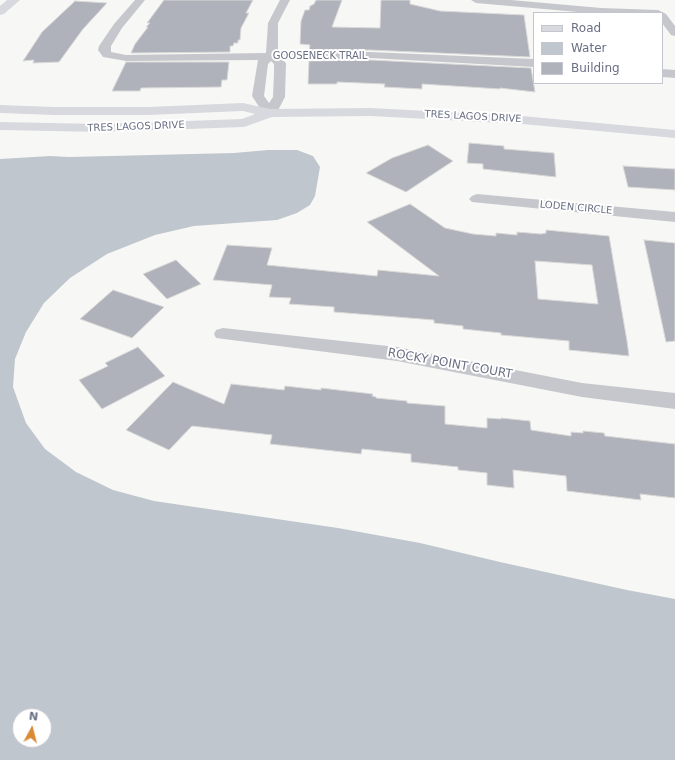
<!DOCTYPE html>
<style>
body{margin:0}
#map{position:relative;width:675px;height:760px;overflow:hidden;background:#f7f8f5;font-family:"DejaVu Sans",sans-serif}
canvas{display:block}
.legend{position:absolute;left:533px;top:12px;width:130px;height:72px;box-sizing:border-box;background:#fff;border:1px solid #c3c6ce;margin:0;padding:5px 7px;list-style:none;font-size:12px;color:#697084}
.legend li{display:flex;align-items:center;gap:8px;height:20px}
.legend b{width:20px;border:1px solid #c3c6ce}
.north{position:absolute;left:12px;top:708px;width:40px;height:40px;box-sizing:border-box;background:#fff;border:1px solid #c3c6ce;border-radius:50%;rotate:7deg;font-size:11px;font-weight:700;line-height:16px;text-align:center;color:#697084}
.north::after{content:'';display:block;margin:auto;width:14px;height:18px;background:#d88a35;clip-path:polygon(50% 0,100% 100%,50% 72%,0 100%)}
</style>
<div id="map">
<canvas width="675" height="760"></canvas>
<ul class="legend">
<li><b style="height:5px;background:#d8d9df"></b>Road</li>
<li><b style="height:11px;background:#c0c6cd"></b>Water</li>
<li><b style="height:11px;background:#afb2ba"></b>Building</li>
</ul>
<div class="north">N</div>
</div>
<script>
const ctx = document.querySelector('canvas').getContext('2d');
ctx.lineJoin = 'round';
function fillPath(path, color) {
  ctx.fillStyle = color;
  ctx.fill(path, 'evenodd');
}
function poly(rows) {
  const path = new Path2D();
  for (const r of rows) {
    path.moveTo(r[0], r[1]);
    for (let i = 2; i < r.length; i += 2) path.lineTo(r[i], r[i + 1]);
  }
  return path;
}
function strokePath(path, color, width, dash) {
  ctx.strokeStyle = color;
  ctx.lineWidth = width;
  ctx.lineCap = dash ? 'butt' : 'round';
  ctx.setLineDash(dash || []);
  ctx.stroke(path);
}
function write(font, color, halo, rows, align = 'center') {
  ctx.font = font + ' "DejaVu Sans",sans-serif';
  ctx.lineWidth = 4;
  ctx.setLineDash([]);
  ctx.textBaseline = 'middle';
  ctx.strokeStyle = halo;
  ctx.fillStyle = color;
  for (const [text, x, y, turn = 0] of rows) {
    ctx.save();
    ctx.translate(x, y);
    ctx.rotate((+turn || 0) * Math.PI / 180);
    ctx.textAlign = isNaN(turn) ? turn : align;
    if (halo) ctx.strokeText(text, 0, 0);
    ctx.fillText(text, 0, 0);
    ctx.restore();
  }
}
fillPath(poly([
 [268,150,297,150,313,156,320,167,315,196,310,205,297,213,277,220,194,226,155,235,107,254,70,278,44,303,26,332,15,359,13,387,26,423,45,449,76,472,113,490,154,501,338,528,420,543,500,562,627,590,675,599,675,760,0,760,0,159,50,156,69,157,234,153],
 [20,716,44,716,44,740,20,740]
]), '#c0c6cd');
const building = poly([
 [164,0,253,0,246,13,249,13,241,28,240,40,238,40,238,43,234,43,233,46,230,46,230,52,131,53,135,44,148,27,146,27,150,23,147,23,164,0],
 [316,0,342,0,332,27,380,28,381,0,410,0,410,4,440,11,524,15,530,57,370,50,309,51,310,45,300,44,301,21,305,10,309,10,310,6,314,4,316,0],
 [75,1,107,3,83,29,59,62,33,63,34,60,23,61,42,32,75,1],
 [370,60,531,68,535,92,500,88,500,89,422,84,422,89,384,87,385,84,337,82,337,84,308,84,309,61,370,60],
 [126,62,229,62,227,80,222,80,221,87,141,88,140,91,112,91,126,62],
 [469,143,504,146,504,149,554,153,556,177,483,169,483,164,467,163,469,143],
 [428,145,453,161,406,192,366,173,392,158,428,145],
 [623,166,675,169,675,190,628,187,623,166],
 [410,204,445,228,473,234,496,236,496,233,517,235,517,232,541,234,546,233,546,230,609,236,627,341,629,356,569,350,569,341,501,335,501,333,463,329,463,326,434,323,434,320,334,312,334,307,289,304,291,298,269,297,272,285,213,280,227,245,272,248,267,265,377,276,378,270,439,276,367,222,410,204],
 [535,261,592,265,598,304,538,299,535,261],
 [644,240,675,243,675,341,666,342,644,240],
 [176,260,201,284,167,299,143,274,176,260],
 [113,290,164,307,132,338,80,319,113,290],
 [138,347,165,376,102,409,79,380,108,366,105,363,138,347],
 [173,382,224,404,231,384,284,390,285,386,321,390,321,388,373,394,372,396,376,397,376,398,407,401,407,403,445,406,445,424,487,428,487,418,501,419,501,418,530,421,531,430,571,436,571,432,583,433,583,431,604,433,605,436,675,444,675,498,640,494,641,500,567,491,566,476,513,470,514,488,487,485,487,473,458,470,458,467,411,462,411,454,362,449,361,454,270,444,272,435,192,426,169,450,126,430,173,382]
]);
fillPath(building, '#afb2ba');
strokePath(building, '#d9d9d8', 1);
fillPath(poly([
 [135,0,145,0,122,28,111,46,111,52,126,55,266,53,268,23,280,0,290,0,278,23,278,53,370,52,534,59,534,67,370,58,283,60,286,63,285,97,275,116,270,117,265,116,252,96,258,60,126,61,103,57,98,50,99,46,114,24,135,0],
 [271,61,274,64,274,73,273,97,269,103,264,96,268,64,271,61],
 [471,0,511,0,601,8,658,10,666,14,675,26,675,36,671,35,662,23,662,13,589,13,476,3,471,0],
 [662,69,675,70,675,78,662,77,662,69],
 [477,194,675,212,675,222,472,202,469,199,472,196,477,194],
 [223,328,397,347,582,383,675,393,675,409,582,397,397,361,216,338,214,334,216,330,223,328]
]), '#c6c7cc');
fillPath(poly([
 [243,103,270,109,371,108,522,116,675,130,675,138,522,124,371,116,272,117,244,127,101,132,0,130,0,122,101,124,242,119,255,114,243,111,148,115,54,115,0,113,0,105,54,107,148,107,243,103]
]), '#d8d9df');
fillPath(poly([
 [7,0,20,0,4,14,0,15,0,6,7,0]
]), '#d8d9df');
write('10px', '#697084', '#fff', [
 ["GOOSENECK TRAIL",320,56],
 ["TRES LAGOS DRIVE",473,117,3],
 ["TRES LAGOS DRIVE",136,127,-2],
 ["LODEN CIRCLE",576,208,5]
]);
write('12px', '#697084', '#fff', [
 ["ROCKY POINT COURT",450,364,10]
]);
</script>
